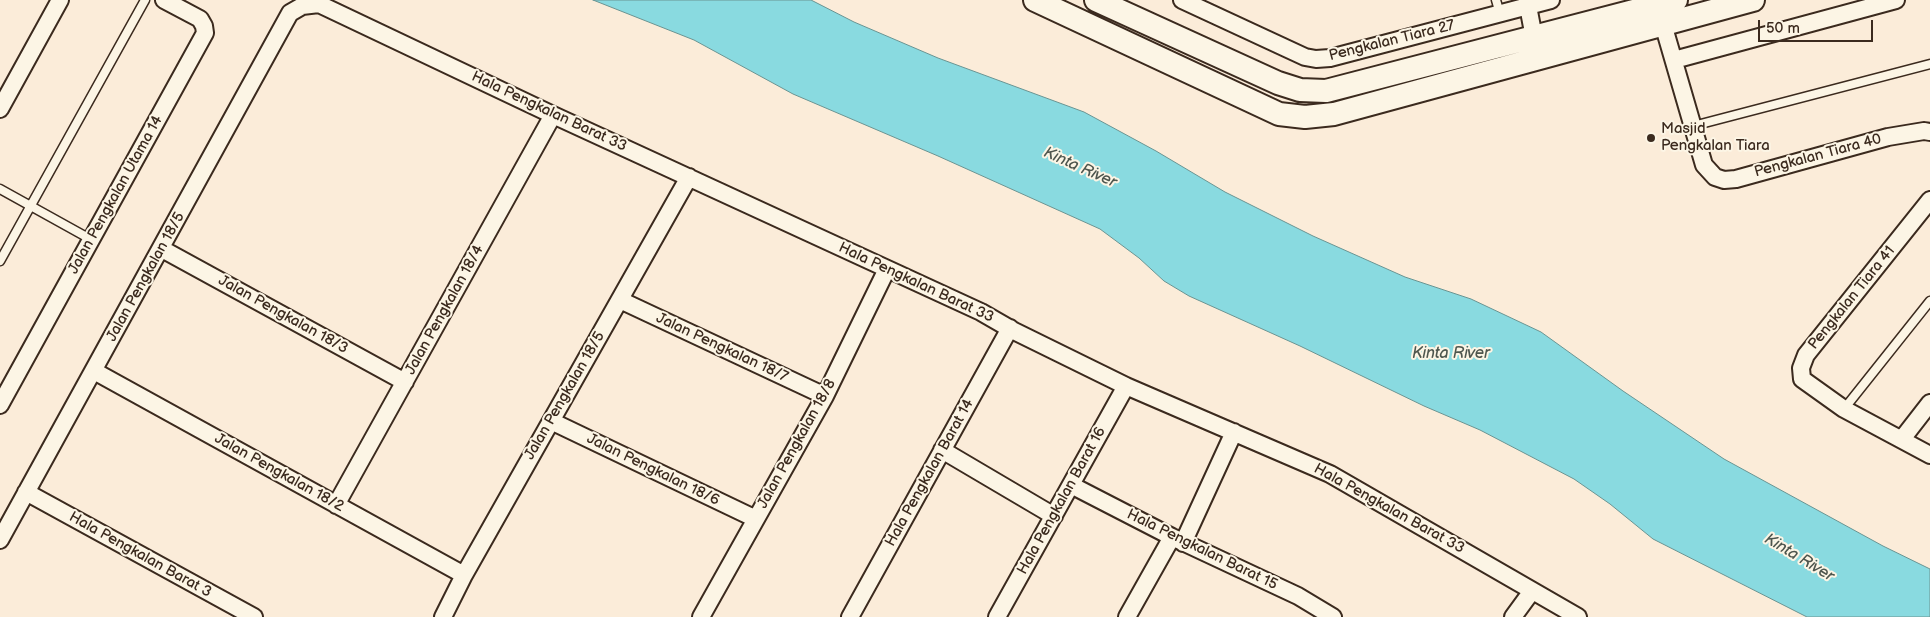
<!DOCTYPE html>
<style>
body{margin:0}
#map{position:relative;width:1930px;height:617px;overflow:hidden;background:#fbecd9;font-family:"Balsamiq Sans",sans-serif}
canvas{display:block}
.scale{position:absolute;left:1758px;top:20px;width:115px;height:22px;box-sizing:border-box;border:2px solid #3b2a1e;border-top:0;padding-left:6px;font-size:15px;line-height:18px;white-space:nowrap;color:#3b2a1e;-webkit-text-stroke:4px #fcf5e5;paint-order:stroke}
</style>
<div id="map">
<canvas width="1930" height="617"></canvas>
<div class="scale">50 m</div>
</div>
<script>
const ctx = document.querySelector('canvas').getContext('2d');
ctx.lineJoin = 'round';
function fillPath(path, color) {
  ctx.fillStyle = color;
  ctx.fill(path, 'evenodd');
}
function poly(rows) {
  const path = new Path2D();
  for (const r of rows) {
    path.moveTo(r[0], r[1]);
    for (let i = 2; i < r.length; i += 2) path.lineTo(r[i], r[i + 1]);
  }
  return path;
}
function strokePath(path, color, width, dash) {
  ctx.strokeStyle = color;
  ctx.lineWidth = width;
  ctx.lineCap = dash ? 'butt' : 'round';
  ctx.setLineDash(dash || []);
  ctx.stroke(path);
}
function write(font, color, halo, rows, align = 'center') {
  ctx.font = font + ' "Balsamiq Sans",sans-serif';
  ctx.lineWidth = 4;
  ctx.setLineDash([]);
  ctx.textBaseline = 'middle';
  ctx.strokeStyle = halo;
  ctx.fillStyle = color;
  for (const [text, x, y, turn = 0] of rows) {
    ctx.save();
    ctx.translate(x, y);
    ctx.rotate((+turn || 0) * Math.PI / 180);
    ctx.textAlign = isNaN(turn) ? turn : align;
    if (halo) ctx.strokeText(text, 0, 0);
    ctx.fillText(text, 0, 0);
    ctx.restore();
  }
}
const water = poly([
 [593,0,811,0,854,22,938,58,1084,112,1156,151,1225,192,1313,236,1405,277,1471,299,1541,332,1623,391,1724,459,1883,546,1930,569,1930,617,1807,617,1653,539,1610,504,1574,479,1480,430,1424,406,1300,346,1189,296,1164,281,1139,258,1100,229,938,156,793,94,694,40,593,0]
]);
fillPath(water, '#89dae0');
strokePath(water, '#6a9492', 1);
const lane = poly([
 [1496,0,1500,14],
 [1693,126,1930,64],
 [0,189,92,240],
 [0,261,145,0],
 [1844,409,1930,301]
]);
const street = poly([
 [1182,0,1305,57,1316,59,1330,58,1551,0],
 [1528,6,1536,48],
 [1663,24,1704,165,1715,177,1724,180,1736,179,1888,137,1924,131,1930,132],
 [1674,60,1896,0],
 [0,109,60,0],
 [1930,200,1806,355,1801,368,1802,379,1844,409,1930,455],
 [162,249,405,382],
 [620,300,825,396],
 [94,371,464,575],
 [0,405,205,33,204,26,200,19,164,0],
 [551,421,756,519],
 [1902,439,1930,403],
 [942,450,1054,516],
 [1071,485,1172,537,1298,596,1333,617],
 [26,492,254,617],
 [336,505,553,115],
 [0,540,290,13,302,6,319,4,553,115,981,312,1014,331,1126,386,1330,474,1578,617],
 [1183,543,1234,432],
 [443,617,464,575,689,177],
 [701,617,825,396,887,269],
 [850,617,1010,328],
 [997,617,1126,386],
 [1127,617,1172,537],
 [1513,617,1532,591]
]);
const secondary = poly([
 [1035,0,1279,114,1305,117,1334,114,1753,0],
 [1096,0,1278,83,1300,90,1326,91,1676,0]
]);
strokePath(lane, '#3b2a1e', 11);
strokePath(street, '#3b2a1e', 20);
strokePath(secondary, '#3b2a1e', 26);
strokePath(lane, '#fcf5e5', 8);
strokePath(street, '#fcf5e5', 16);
strokePath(secondary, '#fcf5e5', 22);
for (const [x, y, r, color] of [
 [1651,138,5,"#3b2a1e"]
]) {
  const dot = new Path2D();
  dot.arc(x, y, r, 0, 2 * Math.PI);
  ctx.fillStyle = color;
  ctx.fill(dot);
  strokePath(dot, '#fcf5e5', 2);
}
write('15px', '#3b2a1e', '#fcf5e5', [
 ["Pengkalan Tiara 27",1392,41,-14],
 ["Hala Pengkalan Barat 33",549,112,25],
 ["Pengkalan Tiara 40",1818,156,-15],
 ["Jalan Pengkalan Utama 14",116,195,-61],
 ["Jalan Pengkalan 18/5",146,277,-61],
 ["Hala Pengkalan Barat 33",916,283,25],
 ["Pengkalan Tiara 41",1852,298,-51],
 ["Jalan Pengkalan 18/4",445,310,-61],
 ["Jalan Pengkalan 18/3",283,315,29],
 ["Jalan Pengkalan 18/7",722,348,25],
 ["Jalan Pengkalan 18/5",565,396,-60],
 ["Jalan Pengkalan 18/8",797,444,-61],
 ["Jalan Pengkalan 18/6",653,470,26],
 ["Jalan Pengkalan 18/2",279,473,29],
 ["Hala Pengkalan Barat 14",930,473,-61],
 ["Hala Pengkalan Barat 16",1062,501,-61],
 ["Hala Pengkalan Barat 33",1389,509,29],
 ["Hala Pengkalan Barat 15",1202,550,26],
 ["Hala Pengkalan Barat 3",140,555,29]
]);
write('15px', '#3b2a1e', '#fcf5e5', [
 ["Masjid",1661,129],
 ["Pengkalan Tiara",1661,146]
], 'left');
write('italic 16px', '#4e564e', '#fcf5e5', [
 ["Kinta River",1080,168,24],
 ["Kinta River",1451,354],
 ["Kinta River",1799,558,31]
]);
</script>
